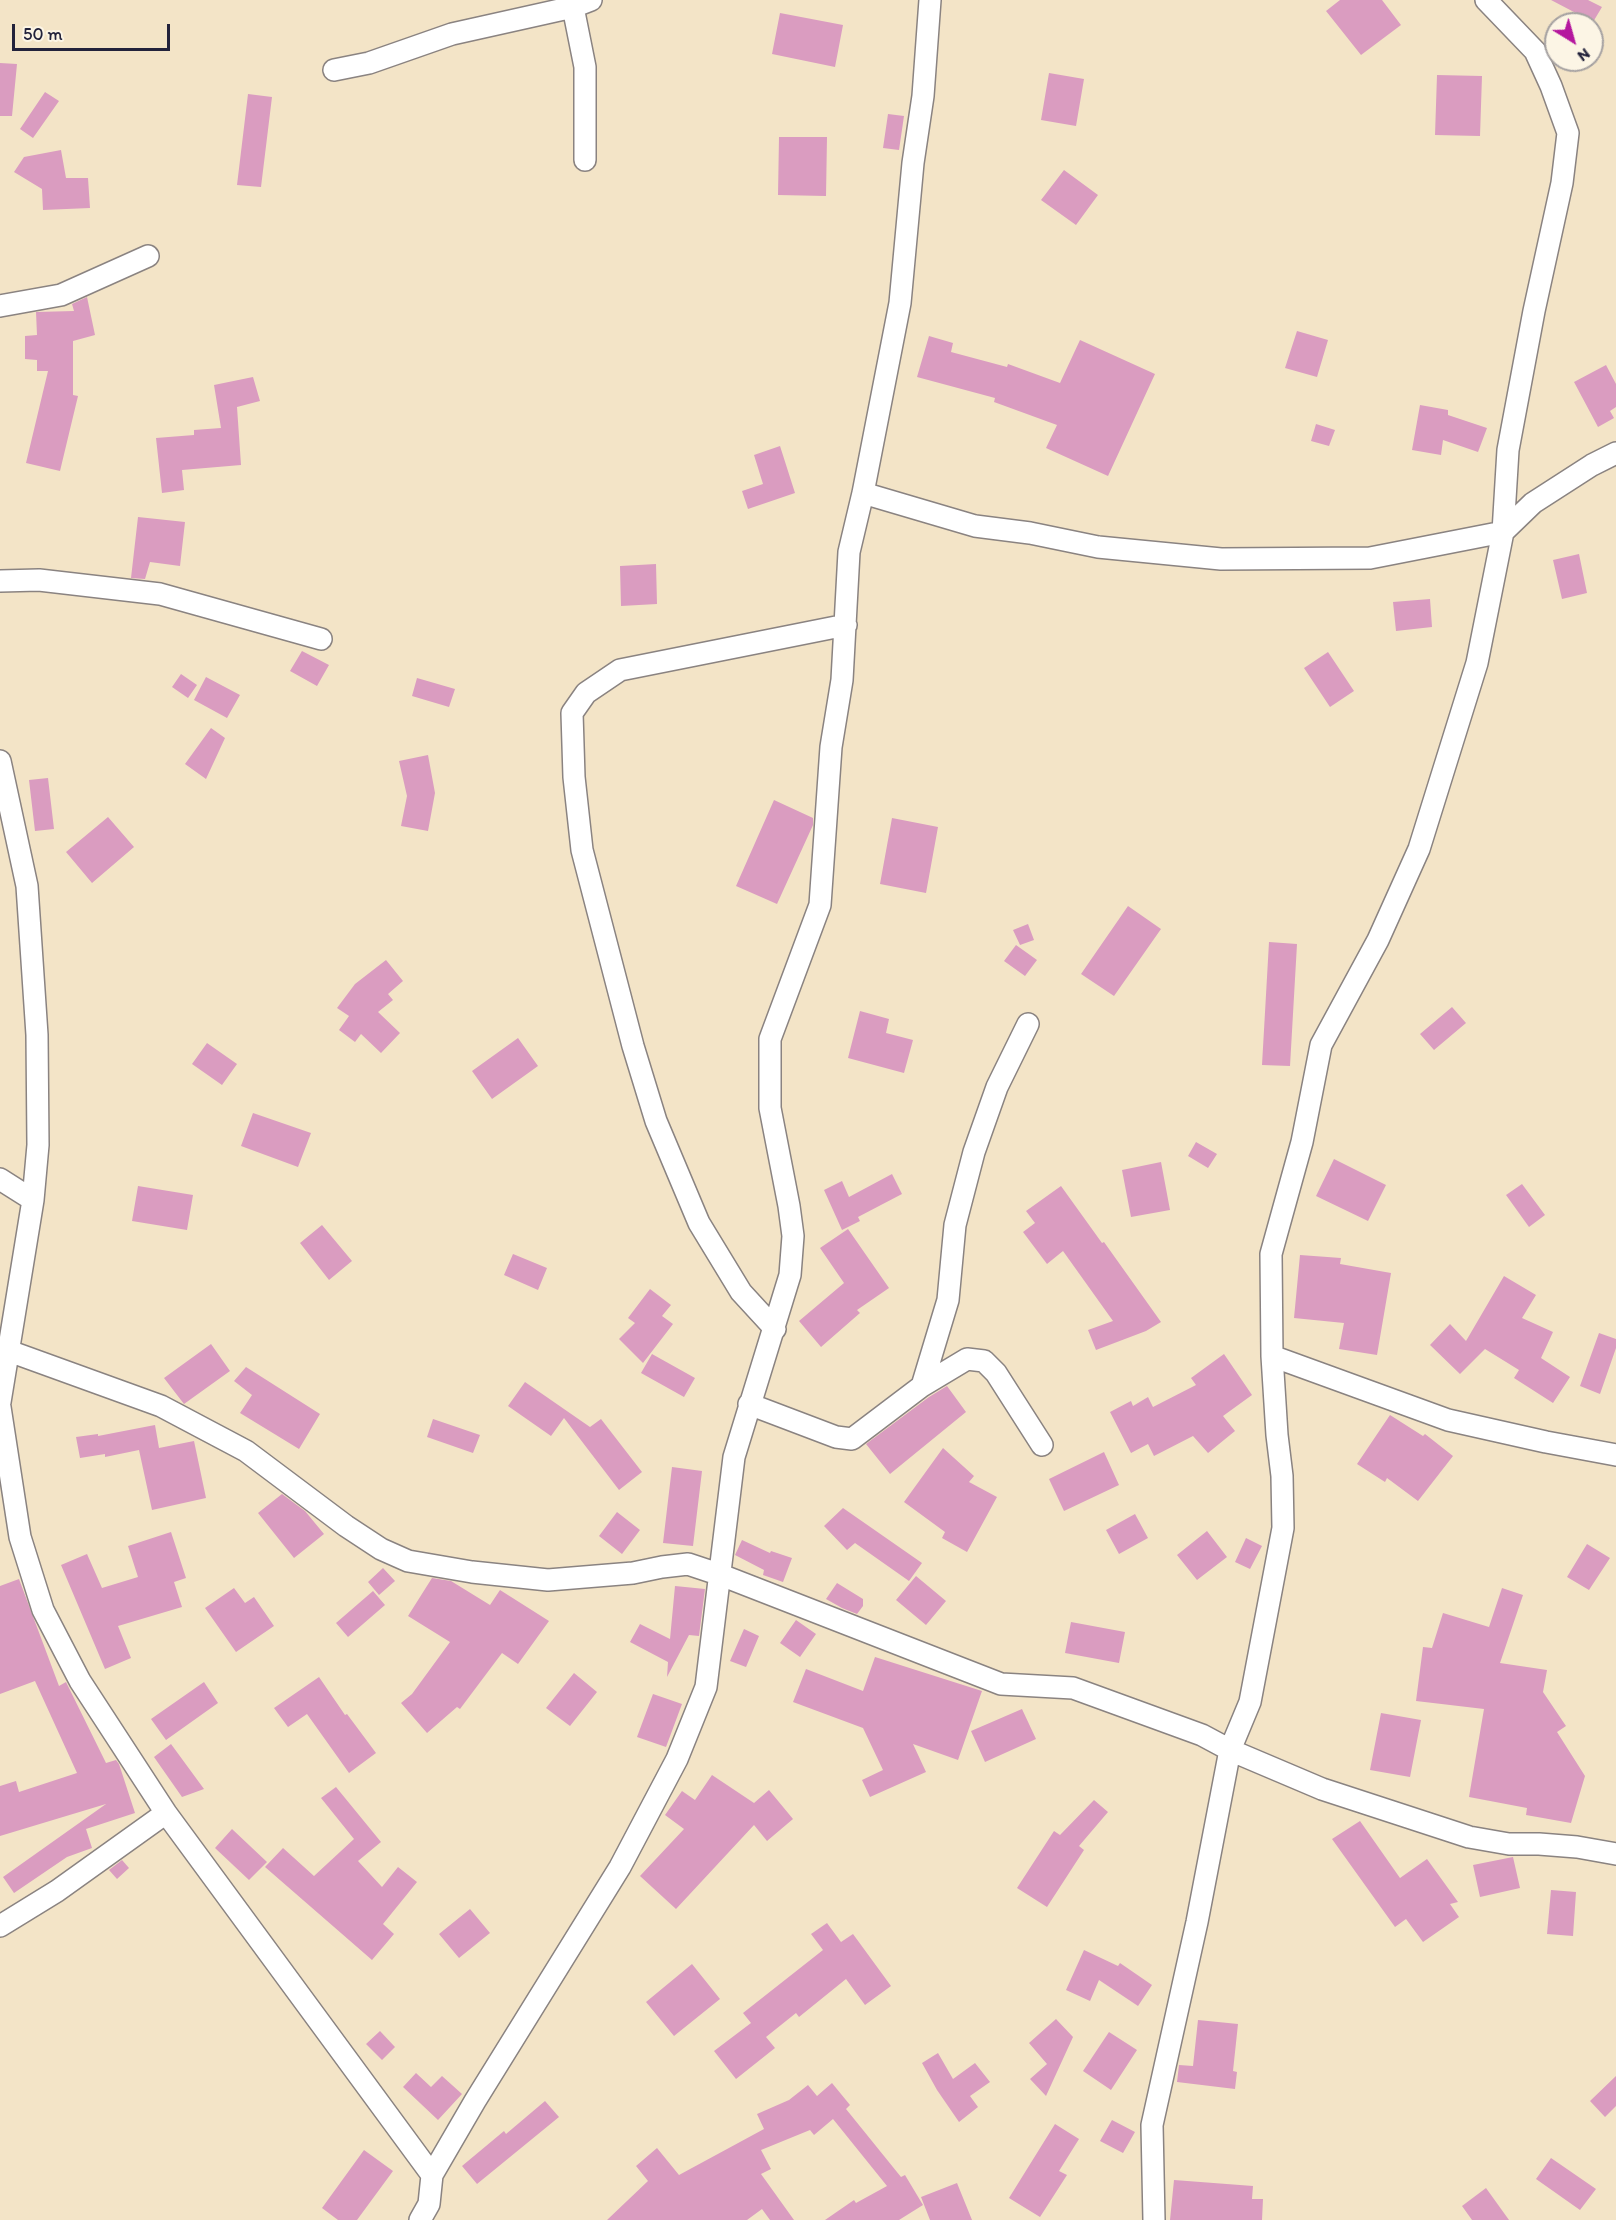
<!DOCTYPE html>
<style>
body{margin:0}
#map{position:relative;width:1616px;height:2220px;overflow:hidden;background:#f3e4c7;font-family:Itim,sans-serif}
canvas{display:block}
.north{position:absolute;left:1544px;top:12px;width:60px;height:60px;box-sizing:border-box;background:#fcf5e5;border:2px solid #a5a1a1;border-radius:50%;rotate:143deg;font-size:16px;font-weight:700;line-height:24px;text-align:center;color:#22223b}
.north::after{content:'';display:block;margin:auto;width:21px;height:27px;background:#b5179e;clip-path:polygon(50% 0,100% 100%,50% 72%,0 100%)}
.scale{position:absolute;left:12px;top:24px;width:158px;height:27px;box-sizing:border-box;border:3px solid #22223b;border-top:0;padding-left:8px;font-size:18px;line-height:21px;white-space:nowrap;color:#22223b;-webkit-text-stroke:4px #fcf5e5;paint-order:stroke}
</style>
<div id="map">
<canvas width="1616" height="2220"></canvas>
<div class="north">N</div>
<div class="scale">50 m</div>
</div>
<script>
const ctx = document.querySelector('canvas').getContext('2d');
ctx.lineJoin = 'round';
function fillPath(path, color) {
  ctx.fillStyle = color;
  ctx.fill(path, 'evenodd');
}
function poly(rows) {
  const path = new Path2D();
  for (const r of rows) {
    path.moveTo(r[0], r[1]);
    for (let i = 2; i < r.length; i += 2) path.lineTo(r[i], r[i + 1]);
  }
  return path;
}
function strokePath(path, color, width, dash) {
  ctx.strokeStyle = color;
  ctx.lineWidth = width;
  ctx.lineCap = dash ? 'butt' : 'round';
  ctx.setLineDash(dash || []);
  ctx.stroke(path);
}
fillPath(poly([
 [1340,0,1382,0,1401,25,1361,55,1326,11],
 [1551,0,1588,0,1602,7,1593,22],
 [780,13,843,25,835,67,772,54],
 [0,63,17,64,12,116,0,116],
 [1049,73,1084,79,1076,126,1041,120],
 [1437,75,1482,76,1480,136,1435,135],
 [45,92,59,101,33,138,20,129],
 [248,94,272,97,261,187,237,185],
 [888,114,904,116,899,150,883,148],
 [779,137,827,137,826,196,778,195],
 [61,150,66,178,88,178,90,208,43,210,42,189,14,172,24,157],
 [1064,170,1098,195,1076,225,1041,200],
 [87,297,95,335,73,341,73,395,78,396,60,471,26,463,48,371,37,371,37,360,25,359,25,336,37,335,36,312,74,311,72,304],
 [1297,331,1328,340,1317,377,1285,368],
 [929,336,953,343,951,352,1007,367,1008,364,1060,383,1080,340,1155,374,1108,476,1046,448,1057,425,994,402,995,398,917,377],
 [1606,365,1616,384,1616,407,1610,411,1614,418,1598,427,1574,382],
 [253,377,260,401,237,407,241,465,182,470,184,490,162,493,156,438,194,435,194,430,221,428,214,385],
 [1420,405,1448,410,1448,415,1487,428,1478,452,1443,440,1441,455,1412,450],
 [1316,424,1335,430,1329,446,1311,441],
 [780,446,795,493,748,509,742,491,763,484,754,455],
 [138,517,185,522,180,566,150,562,145,579,131,578],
 [1579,554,1587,593,1562,599,1553,560],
 [656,564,657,604,621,606,620,566],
 [1430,599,1432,627,1396,631,1393,602],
 [302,651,329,665,317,686,290,671],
 [1328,652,1354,691,1330,707,1304,668],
 [181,674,197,685,188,698,172,687],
 [206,677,240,695,227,718,194,700],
 [417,678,455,689,449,707,412,696],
 [211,728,225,738,206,779,185,764],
 [428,755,435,793,428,831,401,826,407,796,399,761],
 [48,778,54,829,35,831,29,780],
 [774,800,813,818,813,825,777,904,736,886],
 [108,817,134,847,92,883,66,852],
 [892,818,938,827,926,893,880,884],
 [1128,906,1161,929,1114,996,1081,974],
 [1028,924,1034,940,1020,945,1013,930],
 [1269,942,1297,944,1290,1066,1262,1065],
 [1016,945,1037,960,1025,976,1004,961],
 [386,960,403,981,388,994,393,1000,378,1012,400,1033,381,1053,361,1034,355,1042,339,1030,349,1016,337,1008,355,984],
 [1452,1007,1466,1023,1434,1050,1420,1034],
 [860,1011,889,1019,886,1033,913,1040,904,1073,848,1058],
 [518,1038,538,1066,492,1099,472,1071],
 [207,1043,237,1064,222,1085,192,1064],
 [253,1113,311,1133,298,1167,241,1146],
 [1196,1142,1217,1154,1208,1168,1188,1156],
 [1334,1159,1386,1185,1368,1221,1316,1196],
 [1161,1162,1170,1210,1131,1217,1122,1170],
 [892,1174,902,1194,858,1217,860,1221,842,1230,824,1190,842,1181,849,1197],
 [1522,1184,1545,1215,1529,1227,1506,1195],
 [138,1186,193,1195,187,1230,132,1221],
 [1061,1186,1102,1243,1104,1242,1161,1322,1146,1331,1096,1350,1088,1330,1113,1321,1063,1251,1047,1264,1023,1232,1035,1223,1026,1211],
 [322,1225,352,1261,329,1280,300,1243],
 [848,1229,889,1288,857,1310,860,1313,821,1347,799,1321,844,1283,820,1248],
 [513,1254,547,1268,538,1290,504,1275],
 [1300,1255,1341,1258,1340,1264,1391,1273,1377,1355,1339,1349,1344,1323,1294,1318],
 [1504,1276,1536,1295,1522,1318,1553,1332,1541,1358,1570,1377,1553,1403,1514,1378,1519,1370,1485,1349,1460,1374,1430,1345,1450,1324,1466,1341],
 [650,1289,671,1305,662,1316,673,1324,643,1363,619,1339,635,1323,628,1318],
 [1599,1333,1616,1339,1616,1348,1600,1394,1580,1386],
 [211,1344,230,1371,184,1404,164,1378],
 [652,1354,695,1378,684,1397,641,1373],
 [1224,1354,1252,1395,1223,1416,1235,1431,1208,1453,1193,1436,1154,1456,1148,1444,1131,1453,1110,1412,1131,1401,1133,1406,1148,1397,1153,1407,1196,1385,1191,1378],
 [246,1367,320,1414,299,1449,240,1413,252,1395,234,1381],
 [525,1382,590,1427,601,1419,642,1472,619,1490,564,1418,551,1436,508,1406],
 [947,1386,966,1412,890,1474,866,1444,929,1397],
 [1390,1415,1423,1436,1425,1434,1453,1456,1418,1501,1387,1478,1385,1482,1357,1464],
 [433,1419,480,1435,473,1453,427,1437],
 [155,1425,159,1448,194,1441,206,1498,152,1510,139,1450,105,1457,105,1454,80,1458,76,1437,98,1434,98,1436],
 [943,1448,974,1476,969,1482,997,1497,967,1552,942,1538,945,1532,904,1502],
 [1104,1452,1119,1485,1064,1511,1049,1479],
 [672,1467,702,1471,693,1546,663,1543],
 [282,1494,305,1511,324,1534,294,1558,258,1513],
 [843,1508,922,1563,909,1581,855,1543,847,1550,824,1526],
 [617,1512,640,1530,622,1554,599,1536],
 [1135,1514,1148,1538,1119,1554,1106,1530],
 [1207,1531,1227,1557,1197,1580,1177,1555],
 [171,1532,186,1578,174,1582,182,1607,118,1626,131,1658,105,1669,61,1565,87,1554,102,1588,138,1577,128,1546],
 [1246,1538,1262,1546,1250,1569,1235,1562],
 [742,1540,770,1553,771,1551,792,1558,783,1582,763,1575,764,1570,735,1555],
 [1587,1544,1610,1558,1589,1590,1567,1577],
 [383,1568,395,1581,379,1595,368,1582],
 [916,1576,946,1601,926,1625,896,1600],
 [432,1578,451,1581,490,1605,500,1590,549,1621,518,1664,502,1653,460,1709,457,1707,427,1733,401,1703,412,1694,450,1642,408,1616],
 [19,1579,59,1686,66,1682,106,1763,116,1760,119,1764,135,1813,86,1829,92,1848,67,1857,14,1893,3,1877,106,1804,0,1836,0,1786,16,1781,19,1792,77,1773,35,1681,0,1694,0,1586],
 [837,1583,863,1599,863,1606,857,1614,842,1608,826,1599],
 [675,1586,705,1589,699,1636,689,1635,667,1677,668,1662,630,1642,640,1624,670,1639],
 [234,1588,245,1603,254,1597,274,1626,236,1652,205,1608],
 [1502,1588,1523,1595,1500,1663,1547,1670,1543,1692,1566,1726,1557,1732,1585,1776,1571,1823,1526,1815,1527,1808,1469,1797,1484,1709,1416,1701,1423,1647,1432,1648,1443,1613,1489,1627],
 [373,1591,385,1605,348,1637,336,1623],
 [796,1620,816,1634,800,1657,780,1643],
 [1071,1622,1125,1632,1119,1663,1065,1653],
 [744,1629,759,1636,746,1667,730,1661],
 [875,1657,982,1691,958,1760,913,1744,926,1772,870,1797,862,1780,883,1770,863,1728,793,1702,806,1669,863,1691],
 [574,1673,597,1692,570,1726,546,1708],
 [319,1677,345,1715,347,1714,376,1753,349,1773,307,1714,288,1727,274,1708],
 [204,1682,218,1703,166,1740,151,1719],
 [653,1694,682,1704,666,1747,637,1737],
 [1022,1709,1036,1739,985,1762,971,1731],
 [1381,1713,1421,1720,1410,1777,1370,1770],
 [171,1744,204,1789,182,1797,154,1757],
 [712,1775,754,1803,769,1790,793,1819,767,1841,754,1825,676,1909,640,1876,684,1829,665,1815,682,1791,695,1800],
 [336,1787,381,1842,358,1861,382,1887,398,1867,417,1882,383,1924,394,1934,372,1960,265,1867,283,1848,314,1876,354,1839,321,1798],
 [1094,1800,1108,1812,1079,1846,1084,1850,1047,1907,1017,1888,1054,1831,1060,1835],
 [1360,1821,1400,1878,1427,1859,1458,1902,1450,1904,1459,1917,1423,1942,1406,1919,1395,1927,1332,1839],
 [232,1829,267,1862,249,1880,215,1848],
 [1513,1857,1520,1888,1480,1897,1473,1865],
 [122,1860,129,1868,117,1879,109,1870],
 [1551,1890,1576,1892,1573,1936,1547,1934],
 [470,1909,490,1933,459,1958,439,1934],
 [827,1923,841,1942,853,1934,891,1986,865,2005,846,1979,799,2017,796,2013,766,2037,775,2048,736,2079,714,2051,751,2023,743,2013,823,1950,811,1934],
 [1084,1950,1118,1966,1120,1963,1152,1985,1138,2006,1099,1980,1090,2001,1066,1990],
 [692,1964,720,1999,674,2036,646,2002],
 [1056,2019,1073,2037,1046,2096,1030,2079,1047,2064,1029,2043],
 [1198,2020,1238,2024,1233,2071,1237,2072,1235,2089,1177,2082,1179,2065,1193,2066],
 [380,2031,395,2047,382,2060,366,2044],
 [1109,2032,1137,2050,1111,2090,1083,2071],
 [938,2053,953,2079,975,2063,990,2082,970,2096,978,2107,959,2122,937,2090,922,2063],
 [416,2073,431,2087,442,2076,462,2094,438,2120,403,2087],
 [1616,2076,1616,2106,1605,2117,1590,2101],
 [832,2083,850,2105,846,2109,901,2177,905,2175,923,2205,899,2220,825,2220,854,2200,856,2203,887,2186,833,2119,814,2135,810,2130,761,2150,771,2169,761,2174,794,2220,770,2220,762,2209,747,2220,607,2220,648,2181,636,2166,657,2148,679,2175,764,2129,757,2114,789,2100,808,2085,817,2096],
 [545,2101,559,2117,477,2184,462,2166,504,2131,506,2134],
 [1112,2120,1135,2132,1123,2153,1100,2141],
 [1055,2124,1079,2139,1059,2171,1067,2175,1040,2217,1009,2198],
 [364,2150,393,2171,357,2220,338,2220,322,2208],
 [1551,2158,1596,2189,1580,2210,1536,2179],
 [1174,2180,1253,2186,1252,2199,1263,2199,1262,2220,1170,2220],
 [957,2183,972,2220,930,2220,921,2197],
 [1486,2188,1509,2220,1472,2220,1462,2206]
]), '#da9cc0');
const street = poly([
 [573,7,585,67,585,160],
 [334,70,369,63,452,34,573,7,591,0],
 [0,306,61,295,148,256],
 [863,493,975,526,1030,533,1098,547,1221,559,1370,558,1503,532,1533,503,1592,465,1616,453],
 [0,581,39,580,160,594,321,639],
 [0,761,27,886,37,1035,38,1145,33,1200,0,1402],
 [0,1179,33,1200],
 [775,1329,741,1292,699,1223,656,1121,633,1046,582,850,574,777,572,713,586,693,620,670,846,625],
 [9,1351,161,1406,246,1451,346,1526,381,1549,408,1561,472,1572,548,1580,633,1573,662,1567,688,1564,721,1575,1001,1684,1073,1688,1202,1735,1230,1750,1322,1789,1469,1837,1509,1844,1539,1844,1577,1847,1616,1854],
 [1272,1356,1448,1420,1546,1442,1616,1455],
 [922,1386,948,1300,955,1225,974,1152,997,1087,1028,1024],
 [749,1404,836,1437,852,1439,922,1386,967,1359,984,1361,996,1373,1042,1445],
 [0,1407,20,1537,43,1610,80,1681,166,1813,432,2175],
 [0,1926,57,1891,166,1813],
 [420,2220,429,2204,432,2175,475,2101,620,1867,677,1759,706,1687,734,1457,790,1275,793,1236,789,1206,770,1108,770,1039,820,905,831,747,842,680,849,552,863,493,900,303,913,163,923,96,930,0],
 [1154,2220,1152,2125,1197,1922,1230,1750,1250,1702,1283,1528,1282,1476,1277,1435,1272,1356,1271,1254,1302,1142,1321,1045,1378,940,1419,849,1477,663,1503,532,1508,450,1534,311,1562,183,1568,133,1551,86,1535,51,1486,0]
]);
strokePath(street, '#8a8381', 24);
strokePath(street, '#fff', 21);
</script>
